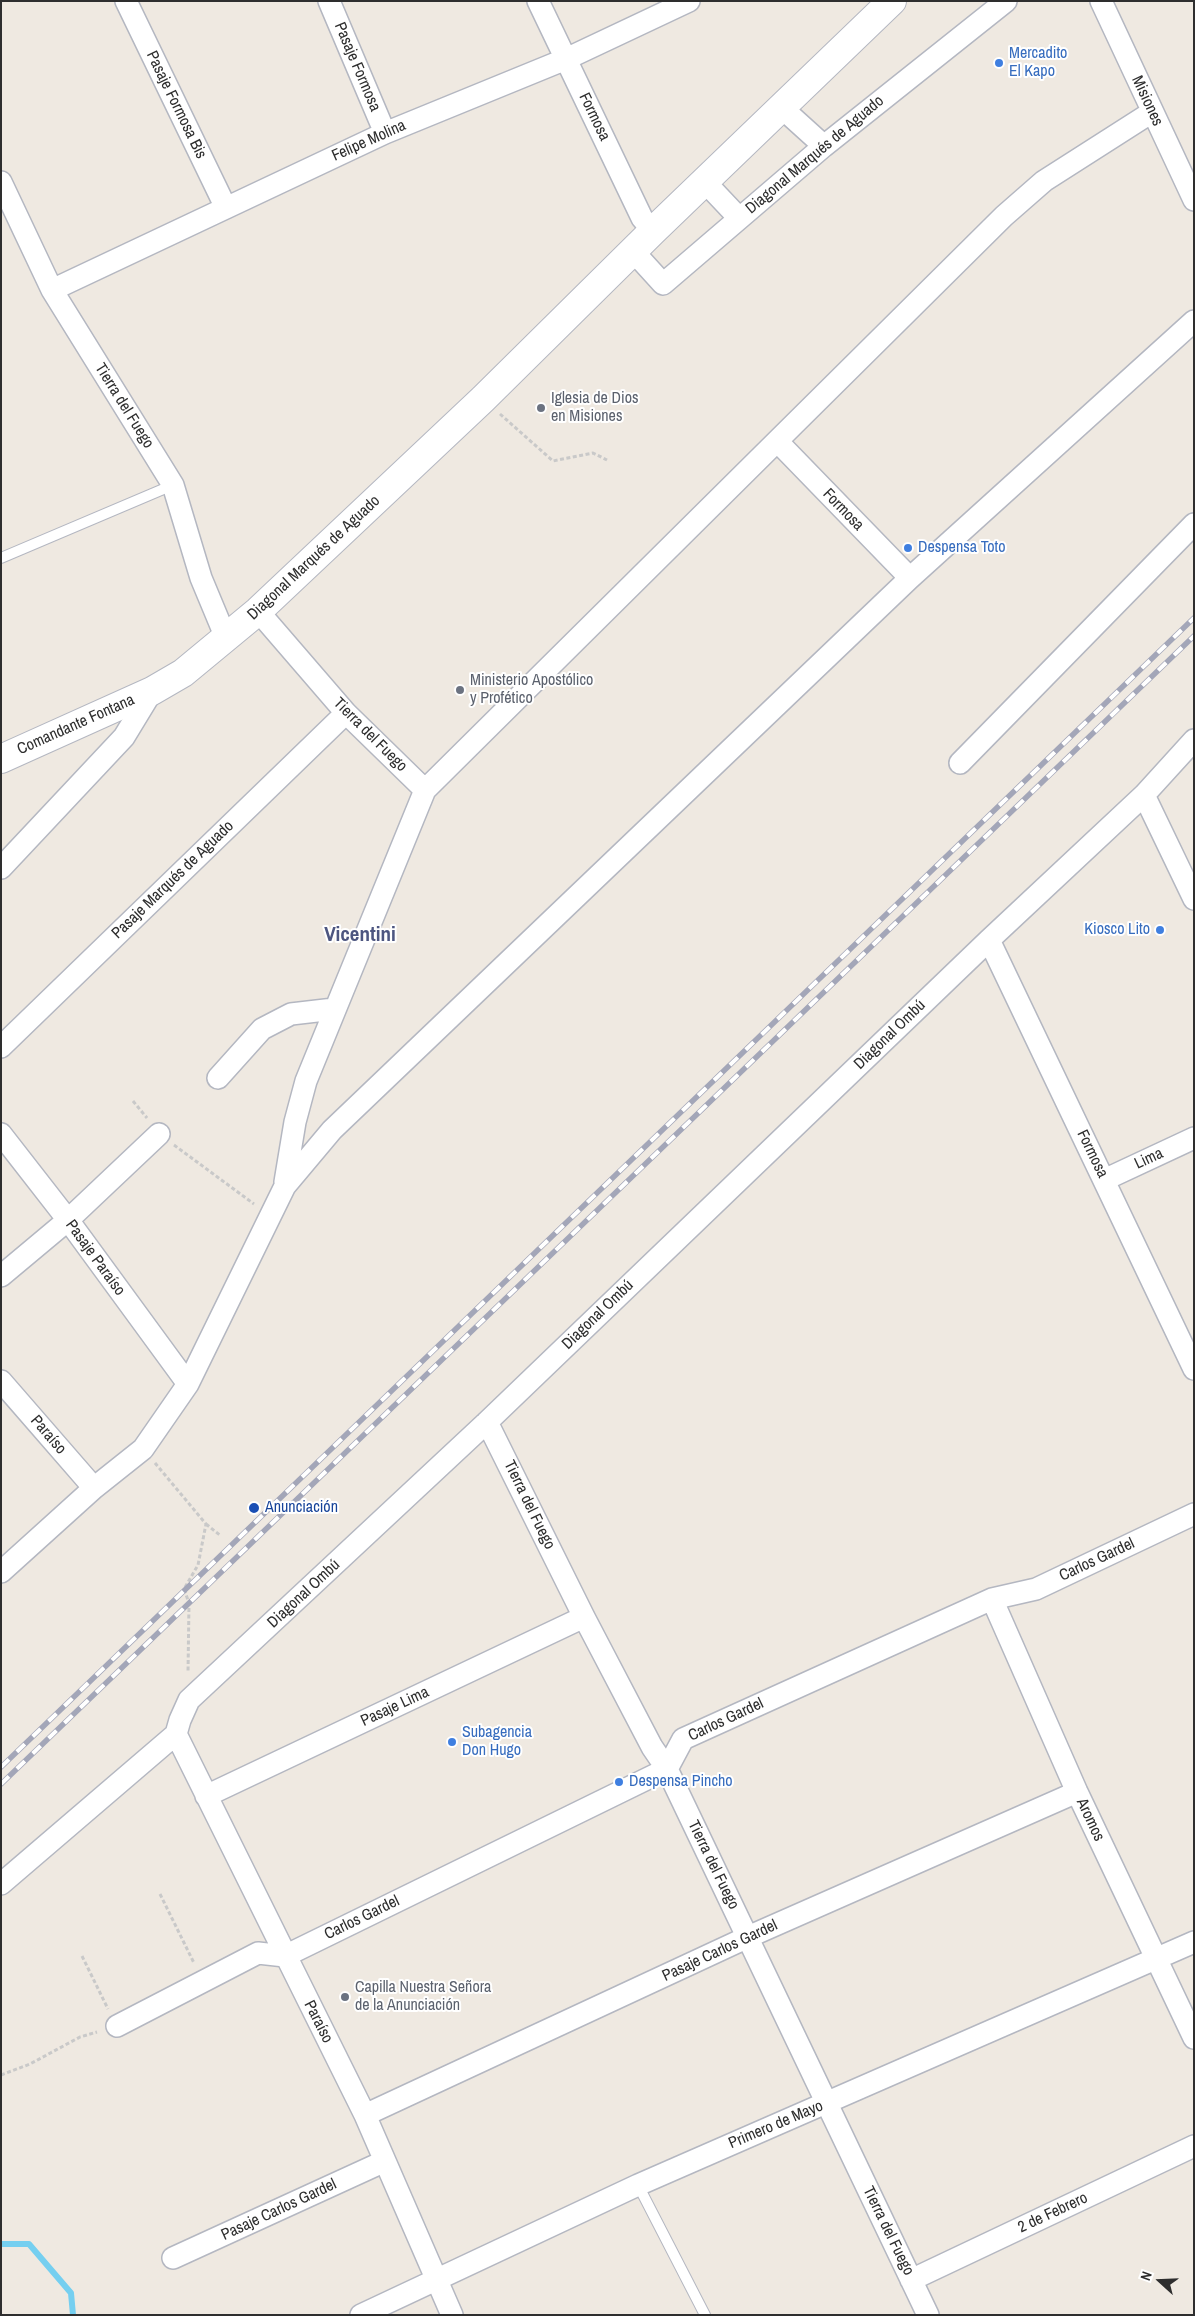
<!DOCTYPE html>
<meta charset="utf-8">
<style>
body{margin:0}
#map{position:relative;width:1195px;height:2316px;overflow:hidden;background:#efe9e1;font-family:"Archivo Narrow",sans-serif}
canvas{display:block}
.frame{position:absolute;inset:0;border:2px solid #2e2e2e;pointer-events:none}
.north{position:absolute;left:1135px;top:2256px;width:50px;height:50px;-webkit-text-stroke:4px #fff;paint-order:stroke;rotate:290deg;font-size:14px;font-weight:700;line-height:20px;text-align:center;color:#2e2e2e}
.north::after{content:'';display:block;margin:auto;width:18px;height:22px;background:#2e2e2e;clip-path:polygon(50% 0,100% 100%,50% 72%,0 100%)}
</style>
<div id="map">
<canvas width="1195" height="2316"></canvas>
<div class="frame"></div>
<div class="north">N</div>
</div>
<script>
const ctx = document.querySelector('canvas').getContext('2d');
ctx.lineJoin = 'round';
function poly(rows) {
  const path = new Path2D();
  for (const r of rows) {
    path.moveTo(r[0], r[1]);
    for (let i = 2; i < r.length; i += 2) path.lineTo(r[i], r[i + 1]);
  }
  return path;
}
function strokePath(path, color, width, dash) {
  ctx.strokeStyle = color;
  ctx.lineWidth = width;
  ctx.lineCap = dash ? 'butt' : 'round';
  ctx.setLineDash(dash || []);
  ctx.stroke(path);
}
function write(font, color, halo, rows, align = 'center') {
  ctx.font = font + ' "Archivo Narrow",sans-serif';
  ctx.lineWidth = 4;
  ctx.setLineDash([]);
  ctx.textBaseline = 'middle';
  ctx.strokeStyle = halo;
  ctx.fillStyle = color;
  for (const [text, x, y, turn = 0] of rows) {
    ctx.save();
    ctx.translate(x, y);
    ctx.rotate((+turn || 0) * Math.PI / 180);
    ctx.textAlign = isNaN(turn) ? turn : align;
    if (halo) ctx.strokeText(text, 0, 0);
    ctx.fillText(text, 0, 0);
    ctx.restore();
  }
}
strokePath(poly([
 [1,2244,29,2244,71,2293,73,2315]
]), '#75cff0', 6);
const lane = poly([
 [1,558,173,485],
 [638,2185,705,2315]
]);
const street = poly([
 [126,1,226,208],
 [329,1,385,133],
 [538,1,642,218,653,231],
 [1101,1,1194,200],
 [782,108,824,146],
 [1,182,52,290,173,485,201,578,226,638],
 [705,182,739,218],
 [633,251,663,284,824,146,1006,1],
 [52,290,385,133,566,59,689,1],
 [777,441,910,578],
 [258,611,346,713,425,790],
 [960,763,1194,524],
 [1144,795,1194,899],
 [1,868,124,737,152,691],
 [989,940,1194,1369],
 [1,1047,346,713],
 [218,1078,262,1029,291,1014,334,1009],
 [1,1134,68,1220,188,1384],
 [1104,1180,1194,1138],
 [285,1182,295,1122,306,1081,425,790,1004,216,1044,181,1152,112],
 [1,1276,68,1220,159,1134],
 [1,1381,94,1488],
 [487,1422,584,1617,652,1747,667,1769,928,2315],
 [1,1572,94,1488,143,1449,188,1384,285,1186,332,1130,910,578,1194,321],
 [992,1599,1077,1792,1194,2038],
 [176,1734,365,2115,452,2315],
 [206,1796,584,1617],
 [1,1884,176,1734,180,1720,189,1700,487,1422,989,940,1144,795,1194,740],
 [117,2026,258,1953,285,1956,667,1769,683,1739,992,1599,1036,1589,1194,1514],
 [365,2115,748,1937,1077,1792],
 [173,2258,385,2161],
 [911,2280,1194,2146],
 [361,2315,638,2185,1194,1942]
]);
const secondary = poly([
 [1,759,152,691,183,673,258,611,483,399,653,231,892,1]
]);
strokePath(lane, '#b4b7c1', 12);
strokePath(street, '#b4b7c1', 24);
strokePath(secondary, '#b4b7c1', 30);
strokePath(poly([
 [500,414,553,461,593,453,607,460],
 [133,1101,147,1118],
 [174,1145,254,1204],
 [155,1463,206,1524,198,1565,184,1589,189,1603,188,1673],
 [206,1524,221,1536],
 [160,1894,194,1963],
 [82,1956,108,2009],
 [1,2075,30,2064,80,2037,97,2032]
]), '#c9c9c9', 3, [4, 2.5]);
strokePath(lane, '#fff', 10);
strokePath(street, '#fff', 21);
strokePath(secondary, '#fff', 28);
const rail = poly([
 [1,1767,1194,618],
 [1,1784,1194,636]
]);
strokePath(rail, '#a3a6b8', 5.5);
strokePath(rail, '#fff', 4, [11]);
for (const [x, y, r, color] of [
 [999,63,5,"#3f7fe0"],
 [541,408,5,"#6b7280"],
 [908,548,5,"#3f7fe0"],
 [460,690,5,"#6b7280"],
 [1160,930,5,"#3f7fe0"],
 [254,1508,6,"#1a4fb4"],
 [452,1742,5,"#3f7fe0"],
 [619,1782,5,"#3f7fe0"],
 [345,1997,5,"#6b7280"]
]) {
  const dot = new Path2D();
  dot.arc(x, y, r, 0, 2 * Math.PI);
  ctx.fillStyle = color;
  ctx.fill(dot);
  strokePath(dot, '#fff', 2);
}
write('16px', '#366cbe', '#fff', [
 ["Mercadito",1009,54],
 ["El Kapo",1009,72],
 ["Despensa Toto",918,548],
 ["Kiosco Lito",1150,930,"right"],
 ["Subagencia",462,1733],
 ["Don Hugo",462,1751],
 ["Despensa Pincho",629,1782]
], 'left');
write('16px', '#2e2e2e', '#fff', [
 ["Pasaje Formosa",357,67,67],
 ["Misiones",1147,101,65],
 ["Pasaje Formosa Bis",176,105,64],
 ["Formosa",594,117,64],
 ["Felipe Molina",369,141,-24],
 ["Diagonal Marqués de Aguado",815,155,-40],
 ["Tierra del Fuego",124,406,58],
 ["Formosa",843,510,46],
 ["Diagonal Marqués de Aguado",314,558,-43],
 ["Comandante Fontana",76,725,-24],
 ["Tierra del Fuego",370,735,45],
 ["Pasaje Marqués de Aguado",173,880,-44],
 ["Diagonal Ombú",890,1035,-44],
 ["Formosa",1092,1154,64],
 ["Lima",1149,1159,-25],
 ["Pasaje Paraíso",95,1258,54],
 ["Diagonal Ombú",598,1315,-44],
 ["Paraíso",48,1435,49],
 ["Tierra del Fuego",529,1505,64],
 ["Carlos Gardel",1097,1560,-25],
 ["Diagonal Ombú",304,1594,-43],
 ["Pasaje Lima",395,1707,-25],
 ["Carlos Gardel",726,1720,-25],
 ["Aromos",1090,1820,65],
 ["Tierra del Fuego",713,1865,64],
 ["Carlos Gardel",362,1918,-26],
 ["Pasaje Carlos Gardel",720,1951,-25],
 ["Paraíso",318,2022,63],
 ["Primero de Mayo",776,2125,-23],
 ["Pasaje Carlos Gardel",279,2210,-25],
 ["2 de Febrero",1053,2213,-25],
 ["Tierra del Fuego",888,2231,64]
]);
write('16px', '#5b616d', '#fff', [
 ["Iglesia de Dios",551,399],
 ["en Misiones",551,417],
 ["Ministerio Apostólico",470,681],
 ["y Profético",470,699],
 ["Capilla Nuestra Señora",355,1988],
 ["de la Anunciación",355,2006]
], 'left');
write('16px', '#164399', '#fff', [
 ["Anunciación",265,1508]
], 'left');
write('bold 21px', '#4d5680', '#fff', [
 ["Vicentini",360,935]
]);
</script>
